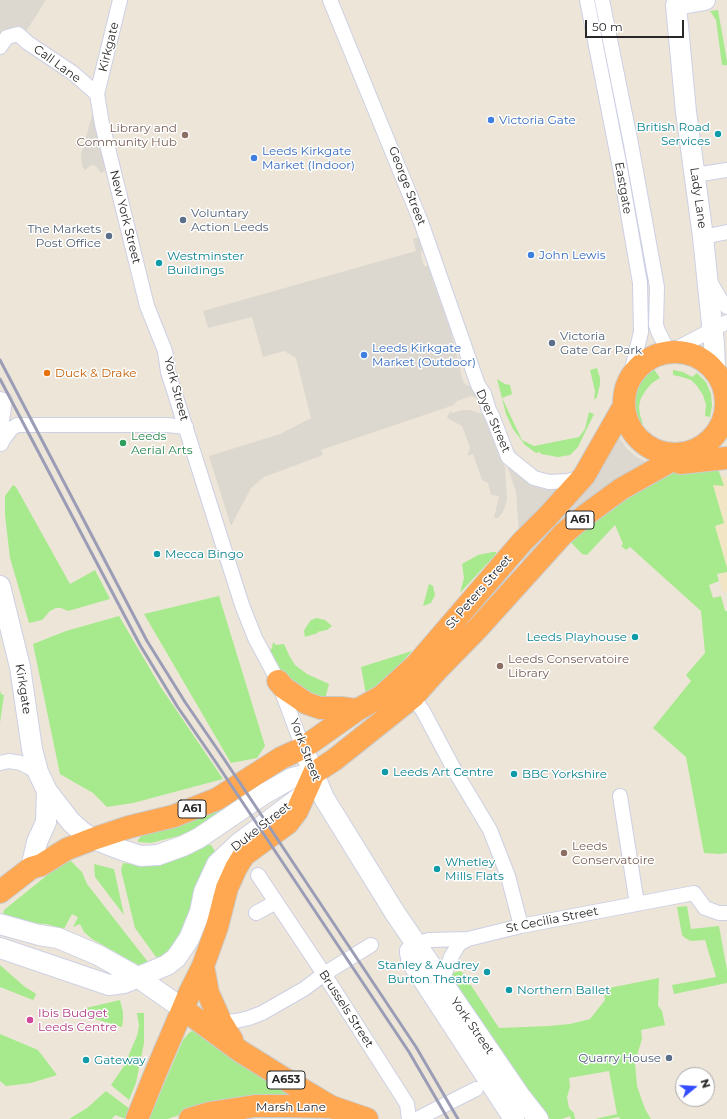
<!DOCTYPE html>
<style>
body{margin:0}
#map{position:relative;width:727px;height:1119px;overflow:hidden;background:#ede5d8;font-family:Montserrat,sans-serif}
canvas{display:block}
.north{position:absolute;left:675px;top:1067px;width:40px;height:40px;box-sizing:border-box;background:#fff;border:1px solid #a9a9a9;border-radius:50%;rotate:72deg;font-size:11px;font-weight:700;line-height:16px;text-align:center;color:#282828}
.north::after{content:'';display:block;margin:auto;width:14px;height:18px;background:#334cff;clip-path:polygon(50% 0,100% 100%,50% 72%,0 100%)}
.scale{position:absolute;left:585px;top:20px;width:99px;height:18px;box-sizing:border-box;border:2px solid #282828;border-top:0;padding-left:5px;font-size:12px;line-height:14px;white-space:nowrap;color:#282828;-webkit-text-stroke:3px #fff;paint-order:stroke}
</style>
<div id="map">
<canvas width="727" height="1119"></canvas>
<div class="north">N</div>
<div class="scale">50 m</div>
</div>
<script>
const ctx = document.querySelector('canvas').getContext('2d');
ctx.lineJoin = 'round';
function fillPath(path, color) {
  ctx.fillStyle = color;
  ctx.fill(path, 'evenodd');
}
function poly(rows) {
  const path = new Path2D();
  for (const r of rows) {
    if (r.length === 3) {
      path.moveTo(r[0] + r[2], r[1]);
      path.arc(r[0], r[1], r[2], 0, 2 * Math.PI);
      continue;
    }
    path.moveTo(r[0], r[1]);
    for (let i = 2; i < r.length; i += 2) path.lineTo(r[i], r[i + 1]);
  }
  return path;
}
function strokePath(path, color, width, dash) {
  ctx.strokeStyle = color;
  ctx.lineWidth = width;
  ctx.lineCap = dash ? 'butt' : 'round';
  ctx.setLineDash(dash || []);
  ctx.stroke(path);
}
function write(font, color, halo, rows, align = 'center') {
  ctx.font = font + ' Montserrat,sans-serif';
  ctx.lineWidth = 3;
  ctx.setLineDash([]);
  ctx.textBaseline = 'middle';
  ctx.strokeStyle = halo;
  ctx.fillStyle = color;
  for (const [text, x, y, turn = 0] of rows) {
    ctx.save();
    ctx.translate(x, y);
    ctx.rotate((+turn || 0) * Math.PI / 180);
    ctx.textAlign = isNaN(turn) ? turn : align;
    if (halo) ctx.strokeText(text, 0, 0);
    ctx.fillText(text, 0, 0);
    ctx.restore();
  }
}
fillPath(poly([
 [727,476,727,591,722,592,706,479]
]), '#f1e5c5');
fillPath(poly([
 [718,10,727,61,727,65,722,65,716,20,710,11],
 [597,368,600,378,600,384,597,397,594,400,595,391,590,370],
 [653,368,660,378,652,383,646,390,641,398,639,406,640,415,643,424,638,425,632,408,633,395,638,382,647,372],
 [673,370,683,372,692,377,697,373,706,382,711,394,712,406,710,417,705,416,706,405,703,395,697,386,691,380,682,377,673,375],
 [497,379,505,384,510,385,512,394,502,398,522,440,534,446,579,437,585,429,589,412,594,414,578,447,570,455,558,457,541,454,540,452,536,453,525,445,513,429,506,414],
 [715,460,724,486,713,485,724,523,715,526,727,568,727,572,717,574,719,581,709,585,713,598,721,596,725,611,727,611,727,853,720,854,704,853,686,757,653,728,691,681,686,675,705,653,701,611,630,547,626,550,621,546,623,544,615,525,587,555,582,554,563,534,637,479],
 [13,485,16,487,70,584,95,570,110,599,68,611,61,608,56,608,50,611,42,620,29,623,10,558,5,515,5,496],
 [493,552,496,552,496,554,460,593,464,578,462,564,478,555],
 [429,584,433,586,435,595,431,603,423,606],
 [219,596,265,746,257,758,231,763,144,614],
 [119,616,160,686,223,779,133,803,107,807,93,793,60,774,33,644,66,631],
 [317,618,325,620,332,626,327,630,317,632,318,633,305,637,304,631,306,627,311,620],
 [273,642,276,645,284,644,290,657,295,665,307,674,329,684,325,699,313,695,282,674,269,651,272,648],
 [412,651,396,669,376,689,366,694,361,667],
 [0,690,1,694,4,695,0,723],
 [218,808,222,814,206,825,186,834,151,843,138,842,138,840,144,833,179,826,196,819],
 [206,845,211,845,215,851,218,851,187,921,170,950,159,961,135,928,121,870,123,863,146,866,170,862],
 [70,860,82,872,87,884,148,962,140,966,92,939,84,932,80,924,73,927,78,917,72,914,64,929,46,924,29,923,8,916,3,914,4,910,56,868],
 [94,864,114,869,124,915,95,877],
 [687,906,691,929,719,926,727,970,727,983,674,994,672,985,716,977,705,940,691,941,685,938,682,935,677,907],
 [0,965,25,987,35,993,36,995,33,1000,0,987],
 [460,971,463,973,499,1028,548,1026,570,1024,590,1019,605,1000,604,989,659,978,658,1006,662,1011,665,1025,641,1030,642,1039,635,1062,637,1086,645,1109,651,1119,620,1119,619,1117,608,1119,595,1119,617,1114,609,1071,569,1078,570,1087,567,1097,569,1108,574,1113,575,1119,571,1119,570,1116,562,1119,550,1119,520,1079,446,975],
 [120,1000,123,1012,123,1020,122,1027,85,1016,86,1008],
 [137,1013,144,1013,144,1043,136,1083,129,1100,111,1085,124,1066,137,1036,139,1026],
 [193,1030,197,1030,306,1096,202,1108,167,1119,149,1119,183,1040,188,1034],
 [0,1034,38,1050,57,1075,31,1083,6,1086,0,1081],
 [106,1091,130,1109,126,1119,115,1115,112,1119,69,1119,87,1108]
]), '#a7ea8d');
fillPath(poly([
 [0,0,46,0,25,33,7,29,4,29,0,33],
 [93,112,104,161,105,171,101,173,96,166,92,165,85,170,82,166,81,155],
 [419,237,422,248,421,255,424,266,429,266,433,274,432,279,450,328,463,381,465,384,471,387,479,399,471,396,466,398,457,401,454,405,321,450,323,455,264,477,251,488,231,526,209,456,280,434,311,418,296,358,284,351,263,357,252,317,208,328,203,311,416,251,413,239],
 [462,410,471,410,482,414,489,425,497,443,505,468,507,500,503,512,498,518,494,518,499,496,491,495,488,483,482,480,473,454,467,456,470,448,462,426,447,418,450,411,453,413],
 [618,436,627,449,635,456,644,461,653,463,524,561,521,560],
 [509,467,568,486,519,534,516,492,508,468]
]), '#dcd8cf');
const street = poly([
 [120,0,97,94,102,124,147,306,165,351,168,372,242,605,255,638,278,681,303,748],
 [330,0,421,222,478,385,484,394,489,410,493,418,508,457,534,478,549,482,568,481,582,477],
 [587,0,620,168,640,283,641,332,630,377],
 [602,0,631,144,657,287,656,325,658,331,668,351],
 [0,47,7,37,18,34,28,43,73,73,97,94],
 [695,175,727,170],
 [703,237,727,232],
 [709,280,722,302,727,307],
 [672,351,727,322],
 [0,399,5,400,2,421,3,440,1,444],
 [3,440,11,429,17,425,167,425,186,427],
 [413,697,423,711,456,773,490,830,508,876,521,926],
 [0,763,9,761,21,763,38,772],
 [620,796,637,904],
 [258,875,324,974,407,1104,409,1119],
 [256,913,276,902],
 [407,954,407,950,411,945,429,940,468,939,521,926,694,893,705,908,719,913,727,913],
 [444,985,445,973,451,957,459,944,468,939],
 [214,1022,236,1021,249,1018,262,1013,304,989,324,974,371,945],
 [417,1119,476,1089]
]);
const secondary = poly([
 [705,0,676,5,686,112,703,237,714,344,715,370],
 [0,586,20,667,32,749,38,772,47,791,71,822,81,831,93,839,122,850,141,856,158,855,183,846,199,838,264,794,292,778,314,773],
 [303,748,324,798,395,913,520,1096,538,1119],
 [31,868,37,842,46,822,47,791],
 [0,924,39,935,58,938,98,955,139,978,183,1009],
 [0,948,109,985,124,983,167,965,176,958,189,939,200,912,204,892,217,864,238,844,303,795],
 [411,961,514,1119]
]);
const highway = poly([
 [675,403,51],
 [680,463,727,458],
 [278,681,284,688,306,703,320,708,341,708,357,710],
 [0,892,31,868,41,865,67,849,93,839,129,827,174,816,217,799,281,758,303,748,357,710,382,696,417,664,522,542,547,517,584,476,624,406],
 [203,966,208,993,221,1022,232,1040],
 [183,1009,240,1051,293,1084,330,1106],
 [137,1119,155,1074,190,992,203,966,217,927,227,888,236,868,244,855,288,823,297,811,314,773,334,760,413,697,437,670,479,627,563,534,587,514,621,489,685,453],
 [190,1119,210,1113,255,1106,285,1106,332,1107,367,1119]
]);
strokePath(street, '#cdd0e4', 16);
strokePath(secondary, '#cdd0e4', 22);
strokePath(highway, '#cbcbcb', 24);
strokePath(street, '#fff', 14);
strokePath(secondary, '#fff', 20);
strokePath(highway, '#ffa751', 22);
strokePath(poly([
 [0,360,147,641,185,702,222,756,416,1047,458,1119],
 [0,379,140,645,177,706,215,761,409,1052,448,1119]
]), '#9a9db5', 3);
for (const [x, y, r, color] of [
 [491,120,4,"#3f7fe0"],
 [718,134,4,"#0f9aa8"],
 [185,135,4,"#8d6e63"],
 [254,158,4,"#3f7fe0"],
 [183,220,4,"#5c6f8a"],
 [109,236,4,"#5c6f8a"],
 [531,255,4,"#3f7fe0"],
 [159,263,4,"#0f9aa8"],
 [552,343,4,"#5c6f8a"],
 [364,355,4,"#3f7fe0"],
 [47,373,4,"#e8710a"],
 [123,443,4,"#2e9e5b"],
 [157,554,4,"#0f9aa8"],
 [635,637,4,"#0f9aa8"],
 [500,666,4,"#8d6e63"],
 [385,772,4,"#0f9aa8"],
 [514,774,4,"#0f9aa8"],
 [564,853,4,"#8d6e63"],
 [437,869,4,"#0f9aa8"],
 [487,972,4,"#0f9aa8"],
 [509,990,4,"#0f9aa8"],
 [30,1020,4,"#d1479c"],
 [669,1058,4,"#5c6f8a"],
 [86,1060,4,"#0f9aa8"]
]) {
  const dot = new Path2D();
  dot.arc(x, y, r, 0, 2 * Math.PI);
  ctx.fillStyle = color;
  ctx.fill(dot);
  strokePath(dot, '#fff', 1.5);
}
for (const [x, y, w] of [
 [580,520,28],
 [192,809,28],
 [286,1080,38]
]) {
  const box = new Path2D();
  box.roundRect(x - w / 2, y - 9, w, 18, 3);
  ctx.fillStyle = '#fff';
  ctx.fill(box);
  strokePath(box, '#282828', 1);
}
write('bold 11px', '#282828', null, [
 ["A61",580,520],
 ["A61",192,809],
 ["A653",286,1080]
]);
write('12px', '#282828', '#fff', [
 ["Kirkgate",109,47,-76],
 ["Call Lane",57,64,36],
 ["George Street",407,186,69],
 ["Eastgate",623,188,80],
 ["Lady Lane",698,198,82],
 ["New York Street",125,217,76],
 ["York Street",176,389,75],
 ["Dyer Street",493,421,66],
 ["St Peters Street",479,592,-49],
 ["Kirkgate",23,689,81],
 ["York Street",305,750,69],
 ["Duke Street",261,827,-38],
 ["St Cecilia Street",552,920,-11],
 ["Brussels Street",346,1009,57],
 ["York Street",472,1026,55],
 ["Marsh Lane",291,1107]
]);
write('12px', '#366cbe', '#fff', [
 ["Victoria Gate",499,120],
 ["Leeds Kirkgate",262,151],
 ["Market (Indoor)",262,165],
 ["John Lewis",539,255],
 ["Leeds Kirkgate",372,348],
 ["Market (Outdoor)",372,362]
], 'left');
write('12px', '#0d838f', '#fff', [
 ["British Road",710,127,"right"],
 ["Services",710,141,"right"],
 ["Westminster",167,256],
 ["Buildings",167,270],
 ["Mecca Bingo",165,554],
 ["Leeds Playhouse",627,637,"right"],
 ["Leeds Art Centre",393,772],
 ["BBC Yorkshire",522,774],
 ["Whetley",445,862],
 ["Mills Flats",445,876],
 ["Stanley & Audrey",479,965,"right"],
 ["Burton Theatre",479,979,"right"],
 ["Northern Ballet",517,990],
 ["Gateway",94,1060]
], 'left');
write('12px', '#785e54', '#fff', [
 ["Library and",177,128,"right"],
 ["Community Hub",177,142,"right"],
 ["Leeds Conservatoire",508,659],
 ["Library",508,673],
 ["Leeds",572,846],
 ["Conservatoire",572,860]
], 'left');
write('12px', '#4e5e75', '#fff', [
 ["Voluntary",191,213],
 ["Action Leeds",191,227],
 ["The Markets",101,229,"right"],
 ["Post Office",101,243,"right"],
 ["Victoria",560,336],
 ["Gate Car Park",560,350],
 ["Quarry House",661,1058,"right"]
], 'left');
write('12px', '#c56008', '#fff', [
 ["Duck & Drake",55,373]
], 'left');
write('12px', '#27864d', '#fff', [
 ["Leeds",131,436],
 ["Aerial Arts",131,450]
], 'left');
write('12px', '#b23c85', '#fff', [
 ["Ibis Budget",38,1013],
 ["Leeds Centre",38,1027]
], 'left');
</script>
